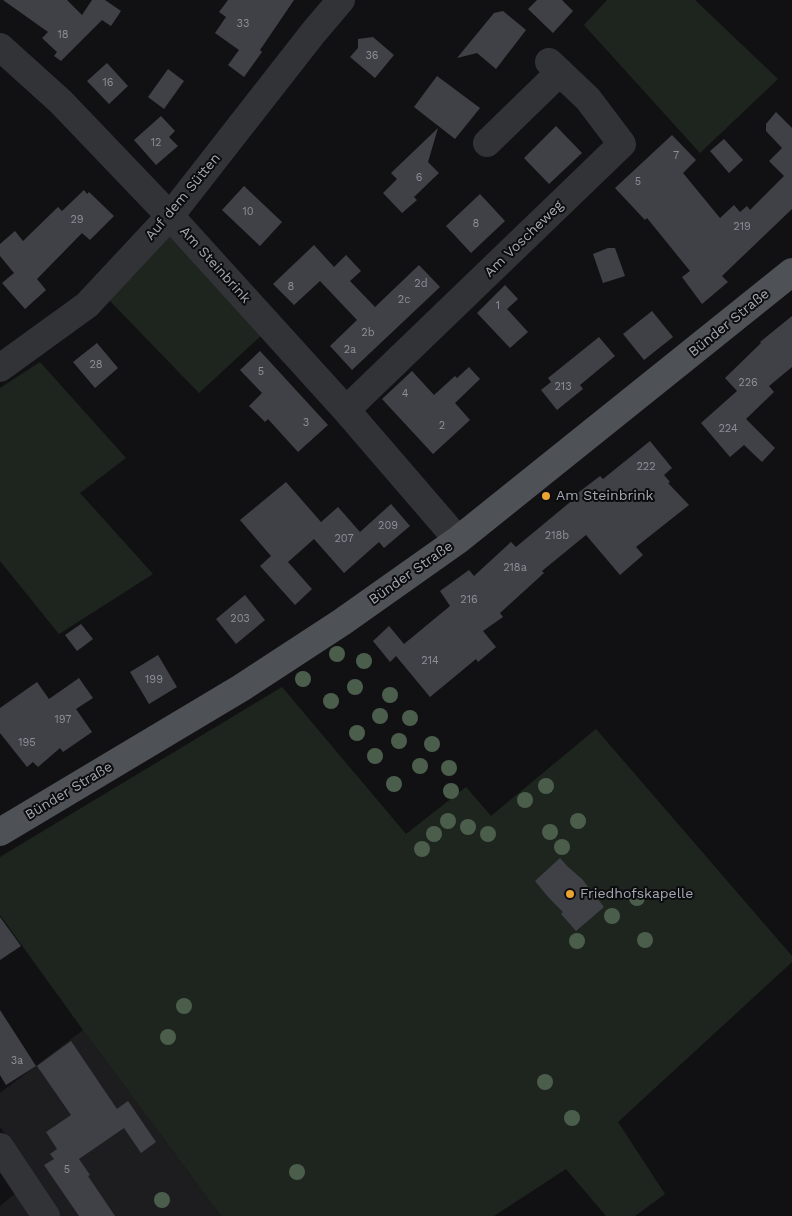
<!DOCTYPE html>
<meta charset="utf-8">
<style>
body{margin:0}
canvas{display:block;background:#111113}
</style>
<canvas width="792" height="1216"></canvas>
<script>
const ctx = document.querySelector('canvas').getContext('2d');
ctx.lineJoin = 'round';
function fillPath(path, color) {
  ctx.fillStyle = color;
  ctx.fill(path, 'evenodd');
}
function poly(rows) {
  const path = new Path2D();
  for (const r of rows) {
    path.moveTo(r[0], r[1]);
    for (let i = 2; i < r.length; i += 2) path.lineTo(r[i], r[i + 1]);
  }
  return path;
}
function strokePath(path, color, width, dash) {
  ctx.strokeStyle = color;
  ctx.lineWidth = width;
  ctx.lineCap = dash ? 'butt' : 'round';
  ctx.setLineDash(dash || []);
  ctx.stroke(path);
}
function write(font, color, halo, rows, align = 'center') {
  ctx.font = font + ' "Work Sans",sans-serif';
  ctx.lineWidth = 4;
  ctx.setLineDash([]);
  ctx.textBaseline = 'middle';
  ctx.strokeStyle = halo;
  ctx.fillStyle = color;
  for (const [text, x, y, turn = 0] of rows) {
    ctx.save();
    ctx.translate(x, y);
    ctx.rotate((+turn || 0) * Math.PI / 180);
    ctx.textAlign = isNaN(turn) ? turn : align;
    if (halo) ctx.strokeText(text, 0, 0);
    ctx.fillText(text, 0, 0);
    ctx.restore();
  }
}
fillPath(poly([
 [83,1030,221,1216,0,1216,0,1206,36,1176,0,1127,0,1093]
]), '#1d1d20');
fillPath(poly([
 [607,0,695,0,778,79,700,153,584,25],
 [172,234,265,332,199,393,108,299],
 [40,362,126,458,80,493,153,574,59,634,0,561,0,388],
 [282,687,406,834,466,787,491,816,596,729,792,956,792,962,618,1122,665,1194,635,1216,606,1216,566,1169,494,1216,221,1216,83,1030,0,915,0,857]
]), '#1e251e');
fillPath(poly([
 [3,0,67,0,82,15,92,0,105,0,121,11,111,26,102,20,61,61,54,56,57,52,42,38,48,32],
 [228,0,294,0,260,50,262,52,244,77,228,65,239,50,215,33,226,17,219,12],
 [537,0,562,0,573,11,553,33,528,9],
 [503,11,526,30,496,69,477,53,457,58,494,13],
 [373,37,394,55,375,78,350,57,358,48,358,39],
 [107,63,128,86,109,104,87,81],
 [168,69,184,81,164,109,148,97],
 [437,76,480,108,455,139,414,107],
 [776,112,792,128,792,209,722,276,728,282,702,304,682,277,690,271,647,218,645,220,615,188,672,135,696,160,683,173,720,218,734,205,740,212,747,206,750,210,784,176,769,161,782,148,766,131,766,124],
 [161,116,175,131,169,137,178,146,156,165,134,140],
 [556,126,582,153,549,184,524,158],
 [438,128,428,162,439,173,414,197,417,200,402,213,383,193,397,179,391,173],
 [724,139,743,160,729,173,710,151],
 [244,186,282,222,260,246,222,210],
 [84,190,87,194,89,192,114,216,90,240,82,233,37,279,46,290,25,309,2,283,14,273,0,256,0,244,15,231,23,241,58,207,62,211],
 [480,194,505,221,471,253,446,226],
 [314,245,334,267,346,255,361,271,350,281,375,307,419,265,440,287,352,370,330,346,357,320,320,281,294,305,273,284],
 [608,248,615,248,625,276,603,283,593,254],
 [505,285,518,299,507,309,528,332,510,348,477,313],
 [652,311,673,337,644,360,623,334],
 [792,316,792,367,769,386,774,392,746,419,775,448,762,462,744,445,730,457,701,423,737,391,725,378,761,343,760,342],
 [599,337,615,356,580,385,583,389,557,410,541,390,551,382,548,378],
 [97,343,118,368,95,388,73,362],
 [260,351,328,425,298,452,268,419,265,422,249,406,262,393,240,370],
 [469,367,480,379,455,403,470,420,433,454,382,399,412,371,434,395,455,376,457,378],
 [650,441,672,468,664,475,670,482,668,483,689,505,636,547,643,555,620,575,586,535,542,571,544,573,500,613,503,617,483,631,496,647,478,662,476,659,430,697,396,656,390,662,373,641,389,626,404,644,450,606,440,591,469,570,474,576,511,542,516,547,575,498,574,496,600,476,603,479],
 [286,482,321,522,338,507,360,532,391,504,410,526,384,548,379,542,344,573,314,539,288,562,312,589,295,605,260,566,271,556,240,520],
 [245,595,265,620,236,644,216,619],
 [81,624,93,639,77,651,65,635],
 [158,655,177,687,149,704,130,672],
 [79,678,93,698,76,709,92,732,63,752,60,748,38,767,33,762,27,767,0,733,0,708,37,682,49,699],
 [560,858,567,866,582,879,604,907,576,931,561,914,563,912,549,898,535,881],
 [0,917,21,946,0,960],
 [0,1010,36,1066,6,1085,0,1075],
 [71,1041,117,1109,128,1101,156,1142,141,1153,124,1128,79,1159,90,1175,88,1176,115,1216,79,1216,44,1165,54,1159,50,1154,57,1149,46,1132,71,1115,37,1066]
]), '#404146');
strokePath(poly([
 [0,47,61,102,170,216,346,410,458,540],
 [487,143,560,72],
 [0,368,87,305,170,216,313,33,341,0],
 [346,410,622,144,588,99,549,62],
 [0,1147,46,1216]
]), '#323337', 28);
strokePath(poly([
 [0,832,241,688,342,622,458,540,792,272]
]), '#4e5156', 28);
ctx.fillStyle = '#4b5e4c';
for (const [x, y] of [
 [337,654],
 [364,661],
 [303,679],
 [355,687],
 [390,695],
 [331,701],
 [380,716],
 [410,718],
 [357,733],
 [399,741],
 [432,744],
 [375,756],
 [420,766],
 [449,768],
 [394,784],
 [546,786],
 [451,791],
 [525,800],
 [448,821],
 [578,821],
 [468,827],
 [550,832],
 [434,834],
 [488,834],
 [562,847],
 [422,849],
 [637,898],
 [612,916],
 [645,940],
 [577,941],
 [184,1006],
 [168,1037],
 [545,1082],
 [572,1118],
 [297,1172],
 [162,1200]
]) {
  ctx.beginPath();
  ctx.arc(x, y, 8, 0, 2 * Math.PI);
  ctx.fill();
}
for (const [x, y, r, color] of [
 [546,496,5,"#eba331"],
 [570,894,5,"#eba331"]
]) {
  const dot = new Path2D();
  dot.arc(x, y, r, 0, 2 * Math.PI);
  ctx.fillStyle = color;
  ctx.fill(dot);
  strokePath(dot, '#0c0c0e', 2);
}
write('11px', '#8a8f98', null, [
 ["33",243,24],
 ["18",63,35],
 ["36",372,56],
 ["16",108,83],
 ["12",156,143],
 ["7",676,156],
 ["6",419,178],
 ["5",638,182],
 ["10",248,212],
 ["29",77,220],
 ["8",476,224],
 ["219",742,227],
 ["2d",421,284],
 ["8",291,287],
 ["2c",404,300],
 ["1",498,306],
 ["2b",368,333],
 ["2a",350,350],
 ["28",96,365],
 ["5",261,372],
 ["226",748,383],
 ["213",563,387],
 ["4",405,394],
 ["3",306,423],
 ["2",442,426],
 ["224",728,429],
 ["222",646,467],
 ["209",388,526],
 ["218b",557,536],
 ["207",344,539],
 ["218a",515,568],
 ["216",469,600],
 ["203",240,619],
 ["214",430,661],
 ["199",154,680],
 ["197",63,720],
 ["195",27,743],
 ["3a",17,1061],
 ["5",67,1170]
]);
write('14px', '#a3a9b3', '#0c0c0e', [
 ["Auf dem Sütten",183,197,-50],
 ["Am Voscheweg",524,239,-44],
 ["Am Steinbrink",215,265,48],
 ["Bünder Straße",729,323,-39],
 ["Bünder Straße",411,573,-35],
 ["Bünder Straße",69,791,-31]
]);
write('14px', '#a3a9b3', '#0c0c0e', [
 ["Am Steinbrink",556,496],
 ["Friedhofskapelle",580,894]
], 'left');
</script>
